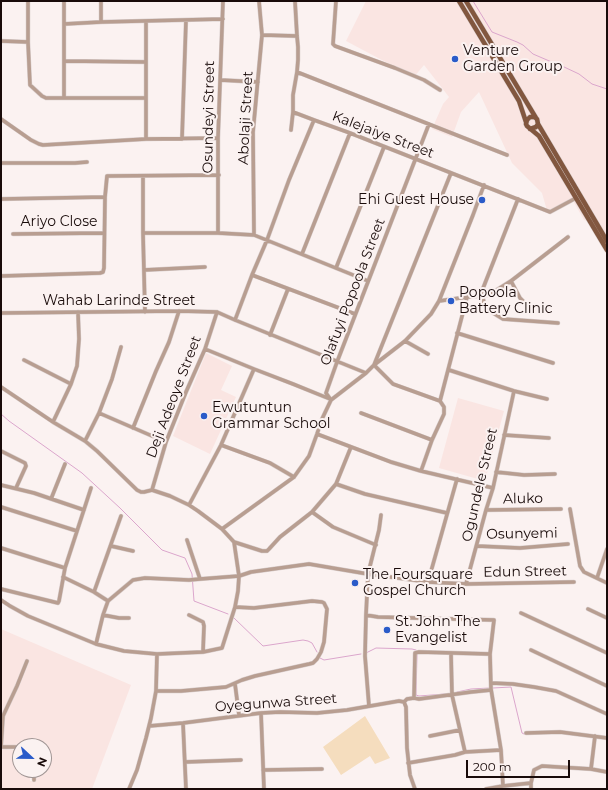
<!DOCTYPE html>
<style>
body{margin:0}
#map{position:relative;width:608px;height:790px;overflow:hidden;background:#fbf2f1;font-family:Montserrat,sans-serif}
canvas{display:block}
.frame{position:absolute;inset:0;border:2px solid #190b0a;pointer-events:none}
.north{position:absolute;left:12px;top:738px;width:40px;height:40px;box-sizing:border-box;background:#fbf2f1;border:1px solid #a19695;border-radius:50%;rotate:112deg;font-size:11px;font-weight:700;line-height:16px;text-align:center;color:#190b0a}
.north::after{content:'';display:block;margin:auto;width:14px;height:18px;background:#2a5bc9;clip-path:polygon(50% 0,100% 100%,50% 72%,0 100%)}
.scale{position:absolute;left:466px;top:760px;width:104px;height:18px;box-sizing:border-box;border:2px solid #190b0a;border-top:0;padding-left:5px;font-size:12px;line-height:14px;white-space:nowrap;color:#190b0a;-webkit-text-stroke:3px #fbf2f1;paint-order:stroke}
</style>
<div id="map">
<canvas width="608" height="790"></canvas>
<div class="frame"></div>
<div class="north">N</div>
<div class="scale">200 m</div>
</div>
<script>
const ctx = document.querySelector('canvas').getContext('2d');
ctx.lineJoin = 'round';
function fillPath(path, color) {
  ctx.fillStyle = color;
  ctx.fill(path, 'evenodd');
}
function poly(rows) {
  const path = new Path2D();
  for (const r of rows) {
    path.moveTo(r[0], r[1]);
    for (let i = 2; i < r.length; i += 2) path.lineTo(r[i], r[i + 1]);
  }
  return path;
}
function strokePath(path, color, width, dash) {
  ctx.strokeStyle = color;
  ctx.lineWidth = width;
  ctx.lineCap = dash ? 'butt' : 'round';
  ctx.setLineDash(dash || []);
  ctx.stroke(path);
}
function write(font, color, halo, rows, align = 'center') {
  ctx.font = font + ' Montserrat,sans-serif';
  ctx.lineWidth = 4;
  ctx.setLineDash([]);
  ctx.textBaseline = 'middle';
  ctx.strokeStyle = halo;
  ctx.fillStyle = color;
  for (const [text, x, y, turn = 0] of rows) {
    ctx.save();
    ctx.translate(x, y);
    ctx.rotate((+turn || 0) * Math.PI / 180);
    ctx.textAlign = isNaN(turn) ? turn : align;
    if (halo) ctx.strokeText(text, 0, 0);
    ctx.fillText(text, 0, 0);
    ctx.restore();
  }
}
fillPath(poly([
 [366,1,607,1,607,255,587,221,584,220,572,199,548,214,542,193,512,163,479,92,461,112,452,137,432,129,443,104,449,97,424,65,414,77,346,41],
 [206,353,232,366,221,390,236,397,210,454,173,436],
 [458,398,504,411,485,481,439,468],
 [1,629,131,685,92,789,1,789,1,749,20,750,20,770,30,770,30,781,35,781,35,770,44,770,44,746,25,745,1,746]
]), '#fae5e2');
fillPath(poly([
 [365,716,390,758,375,764,370,756,341,775,323,747]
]), '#f5ddbe');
strokePath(poly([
 [473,1,492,32,517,42,523,45,533,54,554,63],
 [562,66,579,74,592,84,607,89],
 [1,414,9,421,82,473,120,508,162,550,185,558,192,574,194,601,228,614],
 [234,618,263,646,303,640,308,641,312,643,317,652],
 [366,653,376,648,412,649,416,650],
 [417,655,416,695,419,696,445,694],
 [320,658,324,660,361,654],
 [493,688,511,687,522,733,524,734],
 [457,692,471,689,490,688]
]), '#dba6cc', 1);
const minor = poly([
 [28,1,28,42,30,85,42,96,46,98,146,98],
 [295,1,297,36,298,47,298,60,297,72,293,95,293,112,314,120],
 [336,1,333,44,335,46,395,68,424,80,440,90],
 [101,22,101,1],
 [146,22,146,139],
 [64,24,101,22,223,19],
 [262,35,297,36],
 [1,41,28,42],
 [64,61,146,62],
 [297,72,507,155],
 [220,80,258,82],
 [64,97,64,1],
 [1,119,31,140,39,144,43,145,146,139,218,138],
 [291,130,293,112],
 [182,139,186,20],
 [1,163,75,163,87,162],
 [143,176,143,233,145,312],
 [1,199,105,197],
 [143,233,218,233,254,235,368,281],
 [218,233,218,138,223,1],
 [13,234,104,233],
 [254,235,253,132,262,35,259,1],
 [302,254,350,133],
 [336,268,384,147],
 [144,270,205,267],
 [252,275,355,314],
 [1,276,100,273,103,272,104,268,105,197,107,176,219,175],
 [511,281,520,298,529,307],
 [480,296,518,199],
 [483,297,484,304,490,311,503,319,558,323],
 [439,301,467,297,480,296,483,297,492,293,511,281,568,237],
 [1,313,179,311,217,312,235,320,366,373],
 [235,320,252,275,267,240,289,180,314,120,350,133,550,212,576,198],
 [457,333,553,363],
 [270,335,288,289],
 [405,341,428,354],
 [205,349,254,369,293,384,330,399],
 [24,360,71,384],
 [449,370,514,391,547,399],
 [1,387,53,422,85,441,97,451,137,490,141,492,144,492,152,490],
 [331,400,326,393,337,362,429,124],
 [440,401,393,384,374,365,451,173],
 [99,413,166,442],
 [361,413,432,440],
 [53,422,71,384,77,366,79,339,78,312],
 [133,428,156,371,169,342,179,311],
 [317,434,391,462,421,471,493,488],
 [504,435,549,438],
 [85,441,99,413,112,379,121,347],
 [221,445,270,463,294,477],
 [1,451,25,463,26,466,16,488],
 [421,471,432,440,444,414,444,407,440,401,467,297],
 [496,472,524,475,555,474],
 [336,484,365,494,447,513],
 [1,485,34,493,84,510],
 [152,490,166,442,186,392,205,349,217,312],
 [51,499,65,464],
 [189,505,221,445,254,369],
 [1,507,77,531],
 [570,509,580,566,584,572,607,583],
 [486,510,561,509],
 [312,512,333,527,376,545],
 [222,529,294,477,309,456,317,434,322,419,331,400,366,373,374,365,405,341,431,314,439,301,473,215,484,185],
 [187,540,200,579],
 [234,542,262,551,267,551,269,549,280,537,312,512,336,484,351,447],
 [111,546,133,551],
 [477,546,520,548,568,544],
 [1,548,65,568],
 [63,577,94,592,108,601],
 [597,578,607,549],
 [428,582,457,479],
 [466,584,486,510,493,488,514,391],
 [1,589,58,603,59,601,65,568,91,488],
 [94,592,121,516],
 [1,600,10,606,28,616,96,644,124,651,157,654,203,652,222,648,235,607,238,591,239,576,234,542,222,529,198,511,189,505,170,496,152,490],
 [588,609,607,618],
 [521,613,607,653],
 [103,615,119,618,129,618],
 [189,615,203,622,204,626,203,652],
 [366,615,378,617,494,620,490,654,491,689,501,750,503,786],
 [96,644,103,615,108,601,133,580,145,578,189,580,200,579,239,576,251,572,309,564,368,574,428,582,466,584,574,582],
 [531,650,607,686],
 [451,653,452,695,465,752],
 [491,683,513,684,534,687,556,691,607,714],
 [235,684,239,715],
 [156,691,181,691,226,687,242,680,255,676,309,664,313,663,317,659,321,652,324,642,327,609,324,603,322,602,312,601,254,608,235,607],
 [414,698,415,653,419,652,490,654],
 [404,702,407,699,414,698,419,699,471,692,491,690],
 [404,702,406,707,407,748,410,775,415,789],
 [369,706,365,656,366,615,368,574,379,530,381,515],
 [261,713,264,789],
 [183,723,186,789],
 [149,726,183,723,261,713,280,712,317,713,347,710,399,701,404,702],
 [526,733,560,732,607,738],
 [430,736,460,730],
 [1,747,3,716,17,686,27,661],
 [1,747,20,747],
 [185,762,241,760],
 [408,763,455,755,465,752,501,750],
 [591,769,595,736],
 [263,770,322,769],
 [34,780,34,770],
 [129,789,137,770,146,738,151,718,156,691,157,654],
 [486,789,503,786,531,783],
 [531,789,531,783,534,770,542,766,591,769,607,772]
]);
const major = poly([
 [459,1,519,101,526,122],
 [466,1,536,118],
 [538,124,607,241],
 [530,129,536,127,538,124,537,119,534,117,530,117,527,120,526,124,527,126,539,136,607,250]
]);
strokePath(minor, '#d7cdcc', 4.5);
strokePath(major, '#d7cdcc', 5.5);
strokePath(minor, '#b89e91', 3.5);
strokePath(major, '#82573f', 4.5);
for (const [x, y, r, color] of [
 [455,59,4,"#2a5bc9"],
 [482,200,4,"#2a5bc9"],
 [451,301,4,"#2a5bc9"],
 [204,416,4,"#2a5bc9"],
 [355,583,4,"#2a5bc9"],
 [387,630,4,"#2a5bc9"]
]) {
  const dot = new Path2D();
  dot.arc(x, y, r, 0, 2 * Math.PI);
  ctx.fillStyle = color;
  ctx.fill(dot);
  strokePath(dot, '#fbf2f1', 1.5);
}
write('14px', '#190b0a', '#fbf2f1', [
 ["Venture",463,51],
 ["Garden Group",463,67],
 ["Ehi Guest House",474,200,"right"],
 ["Popoola",459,293],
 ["Battery Clinic",459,309],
 ["Ewutuntun",212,408],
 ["Grammar School",212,424],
 ["The Foursquare",363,575],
 ["Gospel Church",363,591],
 ["St. John The",395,622],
 ["Evangelist",395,638]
], 'left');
write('14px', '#190b0a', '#fbf2f1', [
 ["Osundeyi Street",209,117,-89],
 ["Abolaji Street",246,118,-87],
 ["Kalejaiye Street",383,135,21],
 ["Ariyo Close",59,222],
 ["Olafuyi Popoola Street",353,292,-69],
 ["Wahab Larinde Street",119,301],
 ["Deji Adeoye Street",174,397,-69],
 ["Ogundele Street",480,485,-77],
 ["Aluko",523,499,-1],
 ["Osunyemi",522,534,-1],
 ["Edun Street",525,572,-1],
 ["Oyegunwa Street",276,703,-4]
]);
</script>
